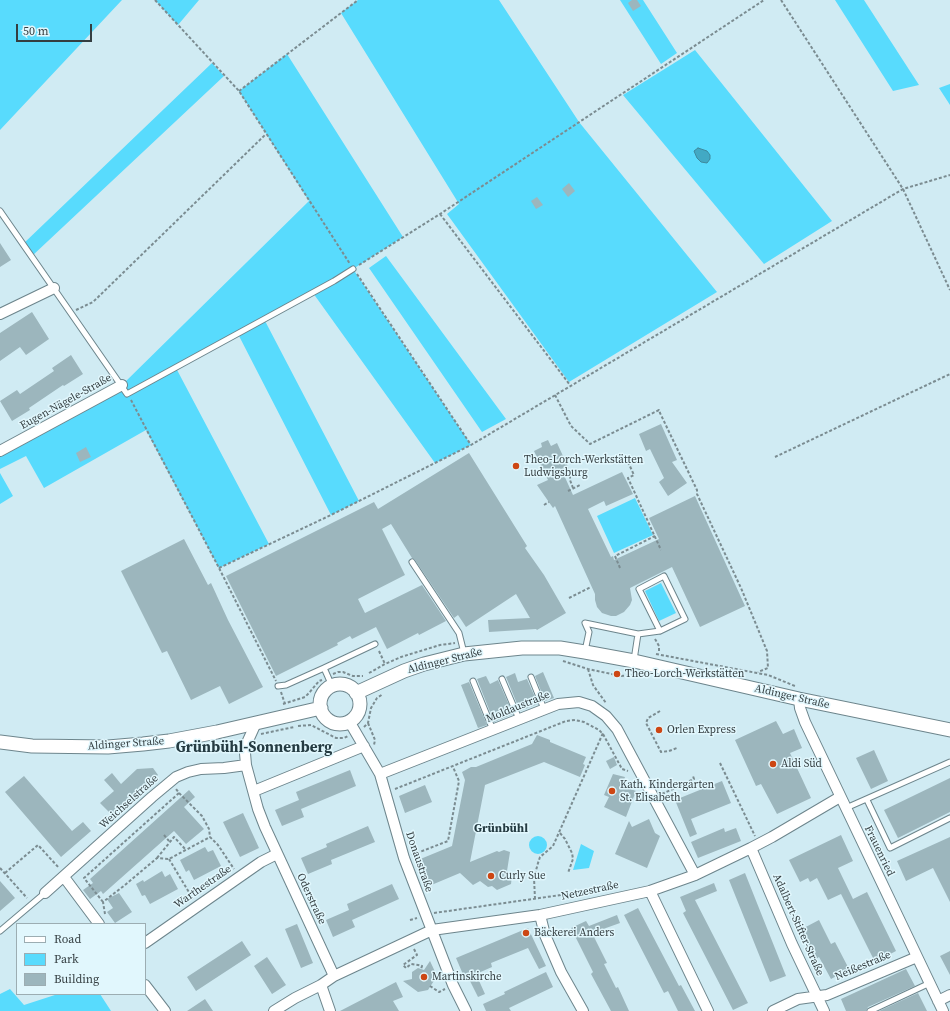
<!DOCTYPE html>
<meta charset="utf-8">
<style>
body{margin:0}
#map{position:relative;width:950px;height:1011px;overflow:hidden;background:#d0ebf3;font-family:"Source Serif 4",serif}
canvas{display:block}
.legend{position:absolute;left:16px;top:923px;width:130px;height:72px;box-sizing:border-box;background:#e1f7fd;border:1px solid #9cadb2;margin:0;padding:5px 7px;list-style:none;font-size:12px;color:#343e41}
.legend li{display:flex;align-items:center;gap:8px;height:20px}
.legend b{width:20px;border:1px solid #9cadb2}
.scale{position:absolute;left:16px;top:24px;width:76px;height:18px;box-sizing:border-box;border:2px solid #343e41;border-top:0;padding-left:5px;font-size:12px;line-height:14px;white-space:nowrap;color:#343e41;-webkit-text-stroke:3px #e1f7fd;paint-order:stroke}
</style>
<div id="map">
<canvas width="950" height="1011"></canvas>
<ul class="legend">
<li><b style="height:5px;background:#fff"></b>Road</li>
<li><b style="height:11px;background:#58dbfd"></b>Park</li>
<li><b style="height:11px;background:#9cb6bd"></b>Building</li>
</ul>
<div class="scale">50 m</div>
</div>
<script>
const ctx = document.querySelector('canvas').getContext('2d');
ctx.lineJoin = 'round';
function fillPath(path, color) {
  ctx.fillStyle = color;
  ctx.fill(path, 'evenodd');
}
function poly(rows) {
  const path = new Path2D();
  for (const r of rows) {
    if (r.length === 3) {
      path.moveTo(r[0] + r[2], r[1]);
      path.arc(r[0], r[1], r[2], 0, 2 * Math.PI);
      continue;
    }
    path.moveTo(r[0], r[1]);
    for (let i = 2; i < r.length; i += 2) path.lineTo(r[i], r[i + 1]);
  }
  return path;
}
function strokePath(path, color, width, dash) {
  ctx.strokeStyle = color;
  ctx.lineWidth = width;
  ctx.lineCap = dash ? 'butt' : 'round';
  ctx.setLineDash(dash || []);
  ctx.stroke(path);
}
function write(font, color, halo, rows, align = 'center') {
  ctx.font = font + ' "Source Serif 4",serif';
  ctx.lineWidth = 3;
  ctx.setLineDash([]);
  ctx.textBaseline = 'middle';
  ctx.strokeStyle = halo;
  ctx.fillStyle = color;
  for (const [text, x, y, turn = 0] of rows) {
    ctx.save();
    ctx.translate(x, y);
    ctx.rotate((+turn || 0) * Math.PI / 180);
    ctx.textAlign = isNaN(turn) ? turn : align;
    if (halo) ctx.strokeText(text, 0, 0);
    ctx.fillText(text, 0, 0);
    ctx.restore();
  }
}
fillPath(poly([
 [0,0,122,0,0,130],
 [155,0,199,0,178,25],
 [358,0,499,0,579,122,717,292,569,382,447,214,459,204,341,13],
 [620,0,643,0,677,53,661,64],
 [835,0,864,0,919,85,893,91],
 [695,50,832,221,764,264,623,95],
 [287,54,403,237,353,269,471,445,435,463,313,293,264,319,359,501,331,515,238,334,176,368,269,544,219,568,146,430,44,488,26,456,0,469,0,451,122,385,309,201,239,91],
 [212,63,224,76,32,256,23,244],
 [950,84,950,105,939,88],
 [386,256,506,419,482,432,369,268],
 [0,473,13,496,0,504],
 [635,498,653,535,614,553,597,516],
 [661,583,676,613,659,621,645,591],
 [538,845,9],
 [581,844,594,851,589,868,573,870],
 [10,989,24,1005,58,994,100,994,111,1011,0,1011,0,994]
]), '#58dbfd');
const water = poly([
 [698,148,707,151,710,155,710,159,707,163,701,162,697,158,694,151,698,148]
]);
fillPath(water, '#42a9c4');
strokePath(water, '#3e899d', 1);
fillPath(poly([
 [632,0,637,0,641,6,633,11,628,3],
 [569,183,575,191,568,197,562,189],
 [537,197,543,205,536,209,531,201],
 [0,243,11,260,0,267],
 [32,312,49,339,26,355,20,347,0,361,0,333],
 [71,355,83,374,64,386,63,385,29,408,30,410,12,421,0,401,17,390,20,394,54,371,52,368],
 [661,424,677,460,672,462,687,483,668,496,659,482,664,478,650,449,646,451,639,434],
 [548,440,551,446,557,443,569,469,563,473,573,495,622,472,633,494,606,506,604,501,588,509,611,557,613,556,614,560,659,539,649,518,695,496,745,606,700,627,672,567,630,588,632,600,630,605,624,612,616,616,611,616,602,613,597,607,595,600,595,594,555,506,553,508,537,485,548,480,534,451,542,447,541,443],
 [86,447,91,457,80,462,76,453],
 [469,453,527,546,525,548,544,575,566,613,537,630,536,629,489,632,488,620,530,618,516,594,466,627,458,615,454,618,415,560,412,558,391,524,382,529,405,575,358,599,365,613,422,585,446,621,419,635,418,633,387,649,376,627,352,639,350,636,337,643,338,645,276,676,226,576,374,502,378,509],
 [184,539,208,585,211,583,228,620,263,687,229,704,220,686,191,700,167,651,162,653,121,571],
 [543,672,554,698,545,701,535,676],
 [515,673,518,682,527,679,538,704,520,711,506,677],
 [486,676,490,684,498,680,513,714,494,722,477,679],
 [469,682,487,725,478,728,461,685],
 [776,721,783,734,794,729,802,748,790,753,811,798,777,814,761,784,756,786,735,740],
 [537,735,550,740,550,742,586,757,583,764,585,765,580,777,544,762,485,785,470,862,497,851,499,852,504,850,510,852,507,871,512,875,511,884,497,890,492,886,488,887,480,881,473,885,460,873,429,886,418,860,452,846,465,780,462,772,471,767,476,767,532,744],
 [874,750,888,781,871,789,856,758],
 [614,757,617,765,610,769,606,761],
 [153,768,158,775,113,816,100,803,114,791,104,780,112,773,121,784,137,769],
 [350,770,356,786,301,809,304,817,282,826,275,810,299,800,296,792],
 [613,774,625,777,622,786,636,791,626,817,604,807,609,797,604,795],
 [24,776,72,831,83,822,91,831,61,857,5,792],
 [950,778,950,812,898,838,884,810],
 [722,781,731,803,691,819,697,834,690,837,675,800],
 [425,785,432,802,405,813,399,796],
 [189,790,195,797,184,807,204,829,186,844,174,831,103,894,101,891,90,899,83,890,93,883,90,879],
 [243,813,259,848,240,857,223,822],
 [649,819,655,833,660,836,647,868,615,854,629,821,632,827],
 [368,826,375,842,331,860,332,864,308,874,301,858,327,847,326,844],
 [724,828,725,832,736,828,741,841,698,858,691,842],
 [841,835,853,861,838,868,853,899,867,892,896,951,875,962,841,894,828,900,817,878,810,882,808,878,800,882,789,860],
 [950,837,950,902,933,868,906,881,897,861],
 [205,847,208,852,213,850,221,866,194,880,189,870,186,872,180,860],
 [162,871,165,877,170,874,178,889,150,904,145,895,142,896,136,884,143,880,144,882],
 [745,873,786,976,770,982,729,880],
 [0,881,15,898,0,911],
 [714,883,717,891,695,900,748,1003,733,1010,683,913,686,911,680,897],
 [392,884,399,899,352,920,355,927,333,937,326,920,349,910,347,904],
 [119,893,132,912,115,923,107,912,113,908,107,899],
 [638,908,679,986,681,985,695,1011,678,1011,668,991,664,993,624,915],
 [617,915,620,923,592,933,607,963,604,964,616,988,618,987,629,1011,611,1011,591,974,593,972,571,928,586,921,589,926],
 [819,920,831,944,835,942,849,969,831,979,819,957,816,959,800,930],
 [297,924,313,963,301,968,285,929],
 [528,928,546,966,539,969,528,948,491,963,492,967,476,974,485,994,478,997,468,977,465,979,456,958],
 [242,941,251,955,196,991,187,977],
 [950,951,950,975,940,956],
 [267,957,286,985,272,994,254,966],
 [430,961,437,976,428,990,418,992,403,981,412,979,412,972,418,968,424,970],
 [906,969,915,986,868,1007,866,1011,846,1011,841,999],
 [546,972,553,987,509,1008,511,1011,486,1011,483,1004,505,994,504,992],
 [396,982,403,997,393,1001,399,1011,340,1011],
 [918,993,927,1011,879,1011],
 [205,999,213,1011,187,1011]
]), '#9cb6bd');
const lane = poly([
 [0,211,127,394,334,281,353,269],
 [412,562,459,633,464,653],
 [638,634,660,631,685,619,664,576,639,589,660,631],
 [585,651,589,632,585,623,638,634,634,660],
 [531,677,544,709],
 [502,679,519,719],
 [473,681,493,730],
 [278,686,286,685,324,668],
 [332,686,324,668,375,644],
 [867,800,890,848,950,818],
 [846,808,950,762],
 [0,931,45,893],
 [870,1011,930,983]
]);
const street = poly([
 [0,314,54,288],
 [0,451,122,385],
 [799,699,800,708,805,722,943,1011],
 [349,721,380,774,404,858,453,985,466,1011],
 [256,723,246,745,245,753,246,765,258,809,265,827,334,976,321,985,295,998,274,1011],
 [380,774,558,704,579,702,592,706,606,716,617,729,695,875],
 [254,791,364,746],
 [751,848,792,944,824,1011],
 [64,877,99,924],
 [650,891,708,1011],
 [45,893,152,797,176,777,188,772,201,769,224,768,246,765],
 [540,915,545,935,561,972,583,1011],
 [145,943,261,862,277,854],
 [334,976,432,930,540,915,650,891,695,875,751,848,772,837,840,797],
 [145,985,165,1011],
 [321,985,330,1011],
 [938,1001,950,995],
 [773,1011,798,999,827,995,917,957]
]);
const secondary = poly([
 [340,704,20],
 [356,693,404,671,424,664,464,654,522,648,560,648,585,652,634,661,799,699,950,730],
 [0,742,32,746,108,747,143,744,169,741,217,732,321,708]
]);
strokePath(lane, '#6d858c', 7);
strokePath(street, '#6d858c', 12);
strokePath(secondary, '#6d858c', 15);
strokePath(poly([
 [155,0,239,91,350,264],
 [781,0,903,189,950,290],
 [239,91,358,0],
 [440,214,570,385],
 [359,265,440,214,764,0],
 [357,274,471,445],
 [76,310,93,302,266,134],
 [555,395,571,426,590,444,659,410,660,413,697,490,697,494,741,588,767,651,768,668,758,672],
 [131,400,219,568,276,681],
 [775,457,950,374],
 [628,462,634,475,628,478,661,550],
 [573,488,570,480,570,475,574,470],
 [568,491,580,485],
 [544,505,549,502],
 [219,568,331,515,471,445,903,189,950,175],
 [620,568,615,556,655,536],
 [569,598,591,587],
 [655,639,659,646,659,653],
 [379,651,385,664],
 [656,654,757,673,768,675,795,686],
 [563,661,588,669,621,676,639,675],
 [588,669,593,685,606,703],
 [369,673,385,664,401,657,440,645,455,643],
 [333,674,338,672,343,672,353,676,363,676],
 [281,692,285,704],
 [283,704,305,697,309,693,319,681,322,680],
 [660,711,648,718,646,723,661,752,669,751,677,748],
 [368,723,375,740,374,745],
 [298,726,311,725,336,738,344,738,348,736],
 [364,727,368,723,371,708,377,698,383,694],
 [261,734,294,727],
 [720,763,755,836],
 [395,789,566,721,575,720,584,722,599,730,603,734,622,769,628,771],
 [179,793,202,816,209,829,210,837,218,845,234,869],
 [662,794,694,779,693,776],
 [560,833,565,839,572,853,573,859,568,873],
 [164,835,169,841],
 [412,855,448,841,459,781,453,767],
 [157,858,174,837,186,850],
 [169,859,193,899],
 [0,868,27,898],
 [5,873,38,845,59,868],
 [535,899,534,878,538,863,540,857,553,846,603,733],
 [103,902,84,878,179,793,176,789],
 [434,913,596,890,600,892],
 [105,914,103,902,125,885,157,858,169,859,210,837],
 [410,920,417,918],
 [414,949,417,955,403,965,406,968,411,964,418,965,422,966,421,969],
 [430,986,439,992,445,989]
]), '#7b8c91', 2, [3, 2]);
strokePath(lane, '#fff', 5);
strokePath(street, '#fff', 10);
strokePath(secondary, '#fff', 13);
for (const [x, y, r, color] of [
 [516,466,4,"#cd4613"],
 [617,674,4,"#cd4613"],
 [659,730,4,"#cd4613"],
 [773,764,4,"#cd4613"],
 [612,791,4,"#cd4613"],
 [491,876,4,"#cd4613"],
 [526,933,4,"#cd4613"],
 [424,977,4,"#cd4613"]
]) {
  const dot = new Path2D();
  dot.arc(x, y, r, 0, 2 * Math.PI);
  ctx.fillStyle = color;
  ctx.fill(dot);
  strokePath(dot, '#e1f7fd', 1.5);
}
write('11px', '#343e41', '#e1f7fd', [
 ["Eugen-Nägele-Straße",66,402,-29],
 ["Aldinger Straße",445,661,-14],
 ["Aldinger Straße",792,697,13],
 ["Moldaustraße",518,707,-22],
 ["Aldinger Straße",126,744,-4],
 ["Weichselstraße",129,802,-42],
 ["Frauenried",879,851,64],
 ["Donaustraße",419,862,71],
 ["Warthestraße",203,887,-35],
 ["Netzestraße",590,891,-12],
 ["Oderstraße",311,899,65],
 ["Adalbert-Stifter-Straße",798,925,66],
 ["Neißestraße",863,966,-23]
]);
write('11px', '#343e41', '#e1f7fd', [
 ["Theo-Lorch-Werkstätten",524,460],
 ["Ludwigsburg",524,473],
 ["Theo-Lorch-Werkstätten",625,674],
 ["Orlen Express",667,730],
 ["Aldi Süd",781,764],
 ["Kath. Kindergarten",620,785],
 ["St. Elisabeth",620,798],
 ["Curly Sue",499,876],
 ["Bäckerei Anders",534,933],
 ["Martinskirche",432,977]
], 'left');
write('bold 12px', '#253b42', '#e1f7fd', [
 ["Grünbühl",501,829]
]);
write('bold 15px', '#253b42', '#e1f7fd', [
 ["Grünbühl-Sonnenberg",254,748]
]);
</script>
